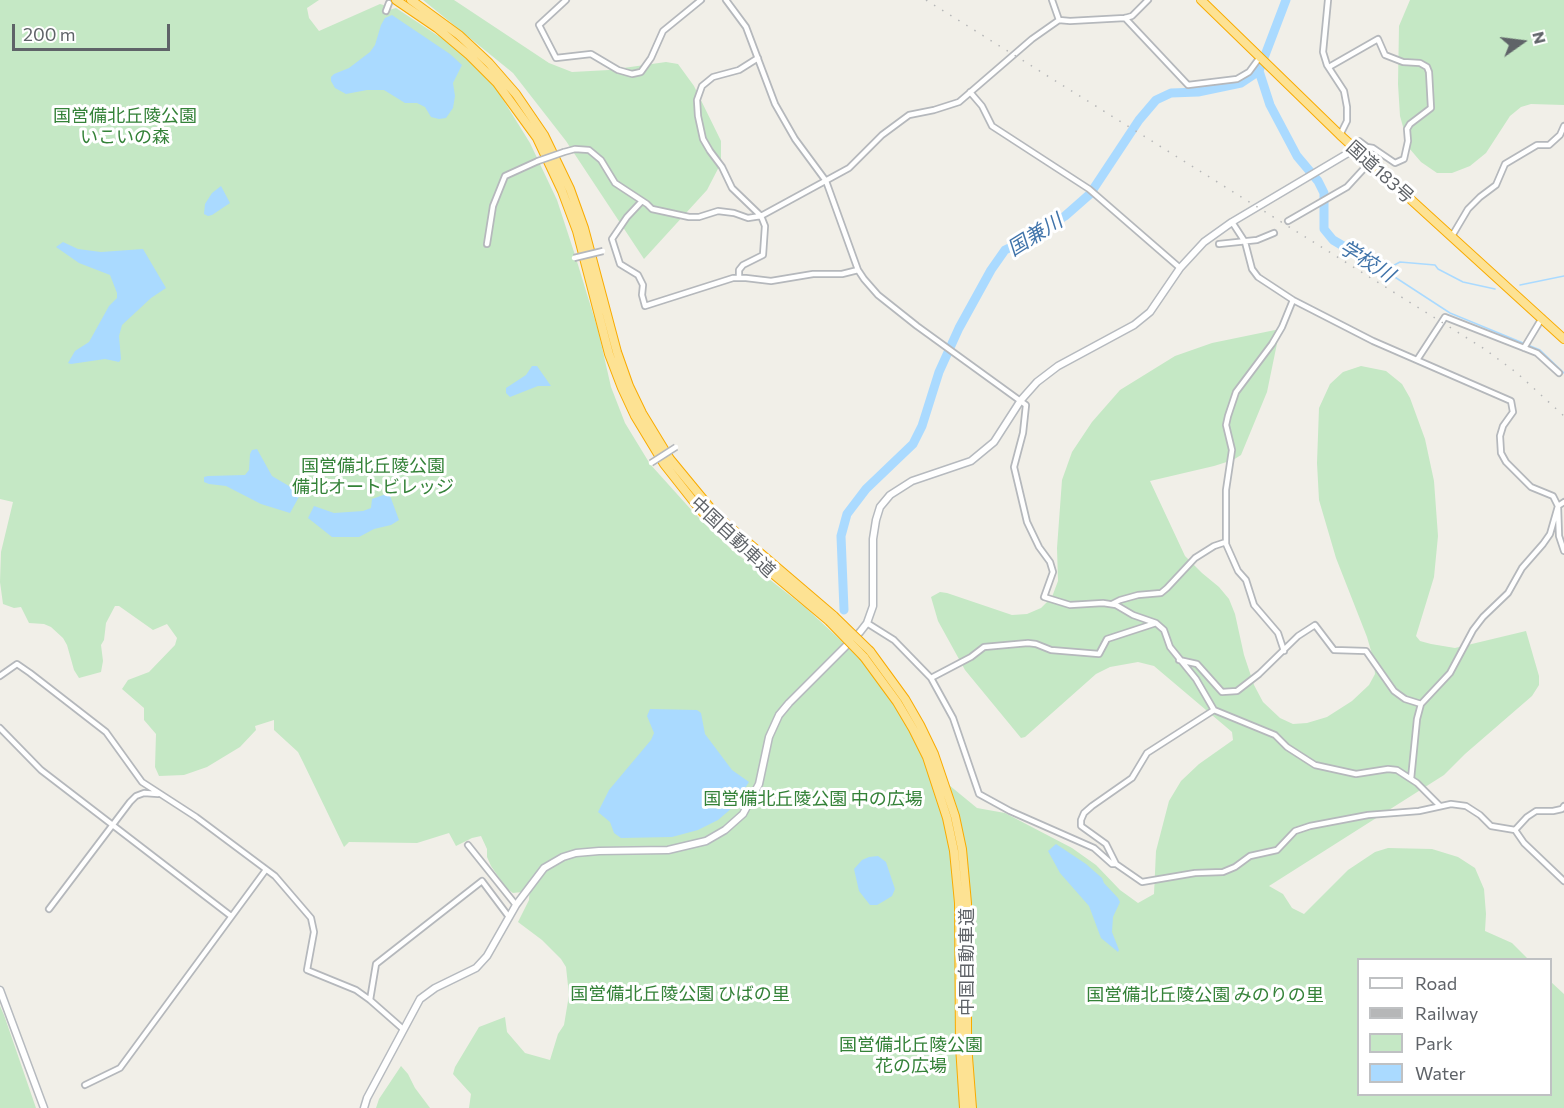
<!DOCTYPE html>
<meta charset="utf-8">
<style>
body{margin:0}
#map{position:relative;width:1564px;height:1108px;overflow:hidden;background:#f1efe8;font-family:Commissioner,sans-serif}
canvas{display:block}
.legend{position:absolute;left:1357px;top:958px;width:195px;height:138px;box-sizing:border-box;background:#fff;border:2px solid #bfc1c3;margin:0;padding:8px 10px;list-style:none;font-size:18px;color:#5f6368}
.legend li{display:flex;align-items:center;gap:12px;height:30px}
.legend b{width:30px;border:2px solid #bfc1c3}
.north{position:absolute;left:1492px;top:12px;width:60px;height:60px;-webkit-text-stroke:4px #fff;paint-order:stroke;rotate:76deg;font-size:16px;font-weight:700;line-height:24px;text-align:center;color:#5f6368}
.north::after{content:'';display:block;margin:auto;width:21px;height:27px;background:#5f6368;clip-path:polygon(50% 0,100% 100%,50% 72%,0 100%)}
.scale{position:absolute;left:12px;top:24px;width:158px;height:27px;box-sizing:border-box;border:3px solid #5f6368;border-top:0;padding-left:8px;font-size:18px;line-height:21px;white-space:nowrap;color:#5f6368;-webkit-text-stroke:4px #fff;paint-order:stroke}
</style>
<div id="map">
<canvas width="1564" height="1108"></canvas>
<ul class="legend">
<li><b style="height:8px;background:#fff"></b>Road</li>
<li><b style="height:8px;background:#b6b7b8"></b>Railway</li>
<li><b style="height:16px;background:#c5e8c5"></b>Park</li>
<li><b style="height:16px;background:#aadaff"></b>Water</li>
</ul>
<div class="north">N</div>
<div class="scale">200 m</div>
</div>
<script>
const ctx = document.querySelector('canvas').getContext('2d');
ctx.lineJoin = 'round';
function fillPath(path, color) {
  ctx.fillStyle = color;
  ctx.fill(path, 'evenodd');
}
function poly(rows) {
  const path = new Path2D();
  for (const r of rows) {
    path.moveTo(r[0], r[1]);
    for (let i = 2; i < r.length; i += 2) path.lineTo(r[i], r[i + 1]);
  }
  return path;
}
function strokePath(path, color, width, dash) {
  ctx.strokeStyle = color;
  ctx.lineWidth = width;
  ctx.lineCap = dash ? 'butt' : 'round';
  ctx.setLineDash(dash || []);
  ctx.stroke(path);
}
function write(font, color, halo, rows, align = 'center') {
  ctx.font = font + ' Commissioner,"Noto Sans JP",sans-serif';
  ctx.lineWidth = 6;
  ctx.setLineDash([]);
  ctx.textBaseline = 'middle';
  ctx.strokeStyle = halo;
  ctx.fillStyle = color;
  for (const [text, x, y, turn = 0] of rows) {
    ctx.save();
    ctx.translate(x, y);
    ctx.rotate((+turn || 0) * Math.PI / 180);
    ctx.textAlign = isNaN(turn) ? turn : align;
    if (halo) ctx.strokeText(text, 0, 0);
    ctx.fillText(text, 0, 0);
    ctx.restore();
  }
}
fillPath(poly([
 [0,0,319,0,307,8,309,18,319,31,380,4,387,6,389,10,396,8,446,41,480,69,494,85,530,143,557,200,575,255,598,330,611,387,625,423,650,464,695,514,732,550,806,608,861,659,882,686,909,730,927,767,977,808,1005,813,1072,848,1096,865,1120,890,1138,903,1154,894,1156,851,1169,801,1181,781,1199,764,1233,740,1232,732,1154,666,1138,662,1110,667,1096,674,1025,737,1021,738,965,670,938,621,931,597,940,592,947,593,1012,615,1027,614,1041,608,1052,597,1058,581,1057,548,1062,480,1072,452,1092,422,1120,390,1175,356,1212,343,1280,329,1267,392,1241,455,1233,460,1214,466,1150,481,1185,556,1202,573,1219,587,1229,599,1235,614,1244,655,1254,685,1263,702,1280,718,1293,724,1307,723,1327,717,1352,701,1369,685,1375,674,1374,661,1367,637,1336,558,1319,500,1317,463,1319,408,1330,384,1343,372,1361,366,1386,371,1402,384,1410,398,1425,439,1434,481,1438,536,1434,577,1416,636,1420,641,1431,644,1455,648,1526,631,1539,676,1539,685,1532,696,1465,754,1444,775,1269,886,1283,894,1292,908,1304,914,1348,870,1375,852,1388,848,1432,849,1458,857,1475,868,1484,889,1486,914,1485,931,1512,943,1528,959,1358,960,1358,1094,1550,1094,1551,982,1564,994,1564,1108,469,1108,471,1094,453,1074,455,1067,479,1027,505,1017,507,1032,525,1053,550,1060,558,1034,564,1025,569,995,566,967,561,959,542,940,518,922,529,900,530,881,522,892,513,893,506,888,491,866,487,857,487,849,481,836,472,838,456,846,449,833,417,843,349,842,344,847,303,762,298,752,274,730,274,720,255,726,256,730,240,747,207,767,184,775,159,776,155,767,156,734,144,720,144,708,122,689,128,680,149,672,175,645,177,638,167,624,153,630,119,606,115,606,106,623,104,640,101,645,103,661,101,672,79,678,74,670,67,645,63,638,51,627,44,624,29,623,21,607,14,608,3,604,0,582,1,552,13,502,0,499],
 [423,0,454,0,549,63,572,72,609,70,666,62,678,64,694,86,721,141,721,163,707,190,644,259,566,141,513,73],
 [1410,0,1564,0,1564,105,1531,104,1521,107,1510,116,1486,153,1470,166,1452,173,1437,173,1421,162,1409,148,1400,116,1398,84,1399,26],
 [0,1006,4,1015,36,1108,0,1108],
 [401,1066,408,1074,415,1088,430,1108,376,1108,379,1099]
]), '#c5e8c5');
fillPath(poly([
 [392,15,450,54,462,65,453,83,455,96,453,108,446,118,439,119,431,117,425,107,417,103,405,103,384,90,367,90,346,94,335,88,331,81,331,77,334,74,349,68,370,52,375,45,381,25,385,18],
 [221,186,230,203,212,215,208,216,204,214,205,204,212,193],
 [63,242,78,249,101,252,143,249,166,288,151,298,122,325,119,336,121,359,119,362,105,359,71,364,68,363,75,351,89,342,109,306,117,298,117,293,110,275,79,263,56,247],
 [532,366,537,366,551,386,538,386,510,397,506,393,506,388,526,375],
 [257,449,272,476,294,489,300,495,290,513,261,504,226,486,209,484,204,482,204,477,208,476,245,475,249,470,250,454,252,450],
 [389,493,399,520,391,525,374,529,359,537,332,537,308,518,314,506,334,513,363,511,371,508,372,499],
 [650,709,697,710,701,713,705,734,732,770,749,782,732,808,718,820,698,830,672,837,621,838,614,833,610,822,598,812,609,790,651,740,654,733,647,716],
 [1056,844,1086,864,1102,878,1104,883,1118,898,1120,902,1113,917,1112,932,1119,950,1118,952,1101,938,1089,906,1060,873,1048,851],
 [878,856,886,862,895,889,892,896,884,901,877,905,870,905,859,891,854,869,862,860,869,857]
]), '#aadaff');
strokePath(poly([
 [1384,270,1450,313,1540,350,1564,373],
 [1385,270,1400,262,1435,265,1438,269,1463,282,1495,289],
 [1520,285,1564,276]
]), '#aadaff', 1.5);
strokePath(poly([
 [1259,71,1270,105,1297,156,1318,181,1324,193,1324,229,1333,240,1384,270],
 [844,610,841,536,847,514,866,489,913,444,922,426,939,372,959,328,991,270,1005,250,1034,236,1065,216,1090,194,1139,120,1156,100,1171,93,1198,92,1241,83,1259,71,1286,0]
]), '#aadaff', 9);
const street = poly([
 [566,0,539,25,556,58,591,54,618,70,632,74,641,72,651,58,663,31,701,0],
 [726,0,746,27,775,104,795,139,826,181,858,270,864,279,878,295,917,326,1026,405,1023,433,1014,467,1027,522,1039,547,1050,562,1053,572,1044,597,1070,605,1103,603,1116,605,1133,615,1156,623,1164,630,1170,647,1196,679,1214,710,1275,735,1287,747,1315,765,1356,774,1388,769,1397,770,1417,783,1440,806],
 [1052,0,1059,20],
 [1328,0,1323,52,1327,65,1344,91,1347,107,1347,121,1340,135],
 [386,11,389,3],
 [1125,18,1188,85,1237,79,1249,72,1260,57],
 [1329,67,1378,39,1385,55,1403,62,1420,63,1427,67,1429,72,1431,108,1410,124,1407,129,1408,141,1404,159,1395,163,1373,148,1367,147,1359,141,1351,144],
 [970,92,982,106,992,126,1089,189,1180,268],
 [564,152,575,149,589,150,601,160,615,183,647,204,652,209,689,217,699,217,718,211,734,213,748,218,761,216,849,168,882,135,909,115,934,110,959,102,1032,39,1059,20,1070,21,1125,18,1132,16,1148,0],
 [642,201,627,217,612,239,620,264,638,275,643,285,642,295,645,306,733,278,746,278,771,281,813,274,842,274,858,270],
 [1288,221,1347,187,1370,162],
 [1232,222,1245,242,1252,269,1258,277,1293,300,1373,341,1511,401,1513,412,1503,426,1500,436,1501,453,1506,462,1531,487,1553,496,1558,506,1559,536,1564,551],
 [1452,236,1468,209,1480,197,1496,185,1505,164,1537,145,1549,145,1560,135,1564,126],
 [487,244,493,206,505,176,538,161],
 [1219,244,1257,240,1274,233],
 [739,278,739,270,743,265,763,255,765,226,761,216,732,188,722,167,710,151,703,139,698,116,697,100,702,86,713,77,739,70,758,58],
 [1524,348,1542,318],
 [1417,360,1445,317,1537,353,1559,373],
 [1112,604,1120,600,1138,595,1161,593,1167,588,1195,558,1214,546,1226,542],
 [867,623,894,640,931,678,953,718,979,794,1010,811,1094,848,1112,864,1116,864,1106,844,1081,826,1081,820,1084,813,1092,806,1132,778,1147,753,1214,710],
 [1284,651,1278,633,1254,605,1246,580,1238,571,1226,544,1226,490,1232,450,1226,425,1228,416,1236,392,1272,344,1282,327,1293,300],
 [1179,660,1197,664,1222,692,1237,691,1259,674,1298,636,1315,625,1334,650,1366,651,1394,691,1405,699,1421,704],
 [0,676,17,664,30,673,106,732,142,782,196,817,275,876,311,918,314,932,307,970,356,990,370,1000,403,1029],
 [931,678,971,657,984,647,1028,643,1036,644,1051,650,1099,654,1107,639,1156,623],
 [0,728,41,770,231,916],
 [1411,779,1417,719,1421,704,1450,673,1473,630,1483,617,1508,593,1522,568,1543,544,1550,534,1558,506,1564,502],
 [1515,830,1524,843,1564,881],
 [1515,830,1527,817,1536,811,1553,811,1562,809,1564,806],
 [468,845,516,905],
 [1116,864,1142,882,1195,873,1223,872,1235,867,1250,856,1277,850,1295,831,1310,826,1368,815,1419,811,1451,804,1466,806,1480,815,1491,826,1515,830],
 [49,909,130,802,136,796,144,793,158,794],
 [370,1000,376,964,482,881,509,917],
 [85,1085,120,1068,265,871]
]);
const secondary = poly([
 [0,990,44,1108],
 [364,1108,367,1098,420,999,435,988,476,968,487,956,516,905,544,868,563,857,576,853,599,851,668,850,706,841,725,830,743,814,759,784,769,737,779,715,789,703,860,632,867,623,873,606,873,539,876,520,880,507,890,495,912,481,971,461,994,442,1021,400,1037,382,1058,366,1134,325,1150,312,1180,268,1204,242,1232,222,1355,149]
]);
const highway = poly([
 [396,0,437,28,469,55,497,83,537,138,562,191,577,231,609,354,622,388,635,416,664,464,694,502,711,522,829,621],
 [411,0,459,35,489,63,516,94,544,135,570,189,584,228,617,352,629,386,642,413,670,459,717,516,834,616],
 [1201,0,1340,135,1564,339],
 [870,651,905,699,920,725,934,754,955,816,962,849,967,903,967,1044,972,1108],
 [864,657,897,702,913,729,927,757,947,818,954,851,959,903,960,1046,964,1108]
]);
strokePath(street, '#b5b8bc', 8);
strokePath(secondary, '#b6babf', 9);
strokePath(highway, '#f9ab00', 10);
strokePath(street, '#fff', 4.5);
strokePath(secondary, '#fff', 6);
strokePath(highway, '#fde293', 8);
strokePath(poly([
 [926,0,1483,348,1517,373,1564,416]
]), '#b6b7b8', 1.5, [1.5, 8]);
const streetBridge = poly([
 [538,161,564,152],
 [574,258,603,251],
 [651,463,676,447]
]);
const highwayBridge = poly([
 [834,616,870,651],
 [829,621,864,657]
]);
strokePath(streetBridge, '#b5b8bc', 8, []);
strokePath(highwayBridge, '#f9ab00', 10, []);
strokePath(streetBridge, '#fff', 4.5);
strokePath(highwayBridge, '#fde293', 8);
write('18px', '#348238', '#fff', [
 ["国営備北丘陵公園",125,116],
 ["いこいの森",125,137],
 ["国営備北丘陵公園",373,466],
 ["備北オートビレッジ",373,487],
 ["国営備北丘陵公園 中の広場",813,799],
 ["国営備北丘陵公園 ひばの里",680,994],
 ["国営備北丘陵公園 みのりの里",1205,995],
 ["国営備北丘陵公園",911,1045],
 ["花の広場",911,1066]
]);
write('18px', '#5f6368', '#fff', [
 ["国道183号",1380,172,42],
 ["中国自動車道",733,537,43],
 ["中国自動車道",967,962,-90]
]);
write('italic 20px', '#4174aa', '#fff', [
 ["国兼川",1035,235,-32],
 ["学校川",1367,261,32]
]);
</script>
